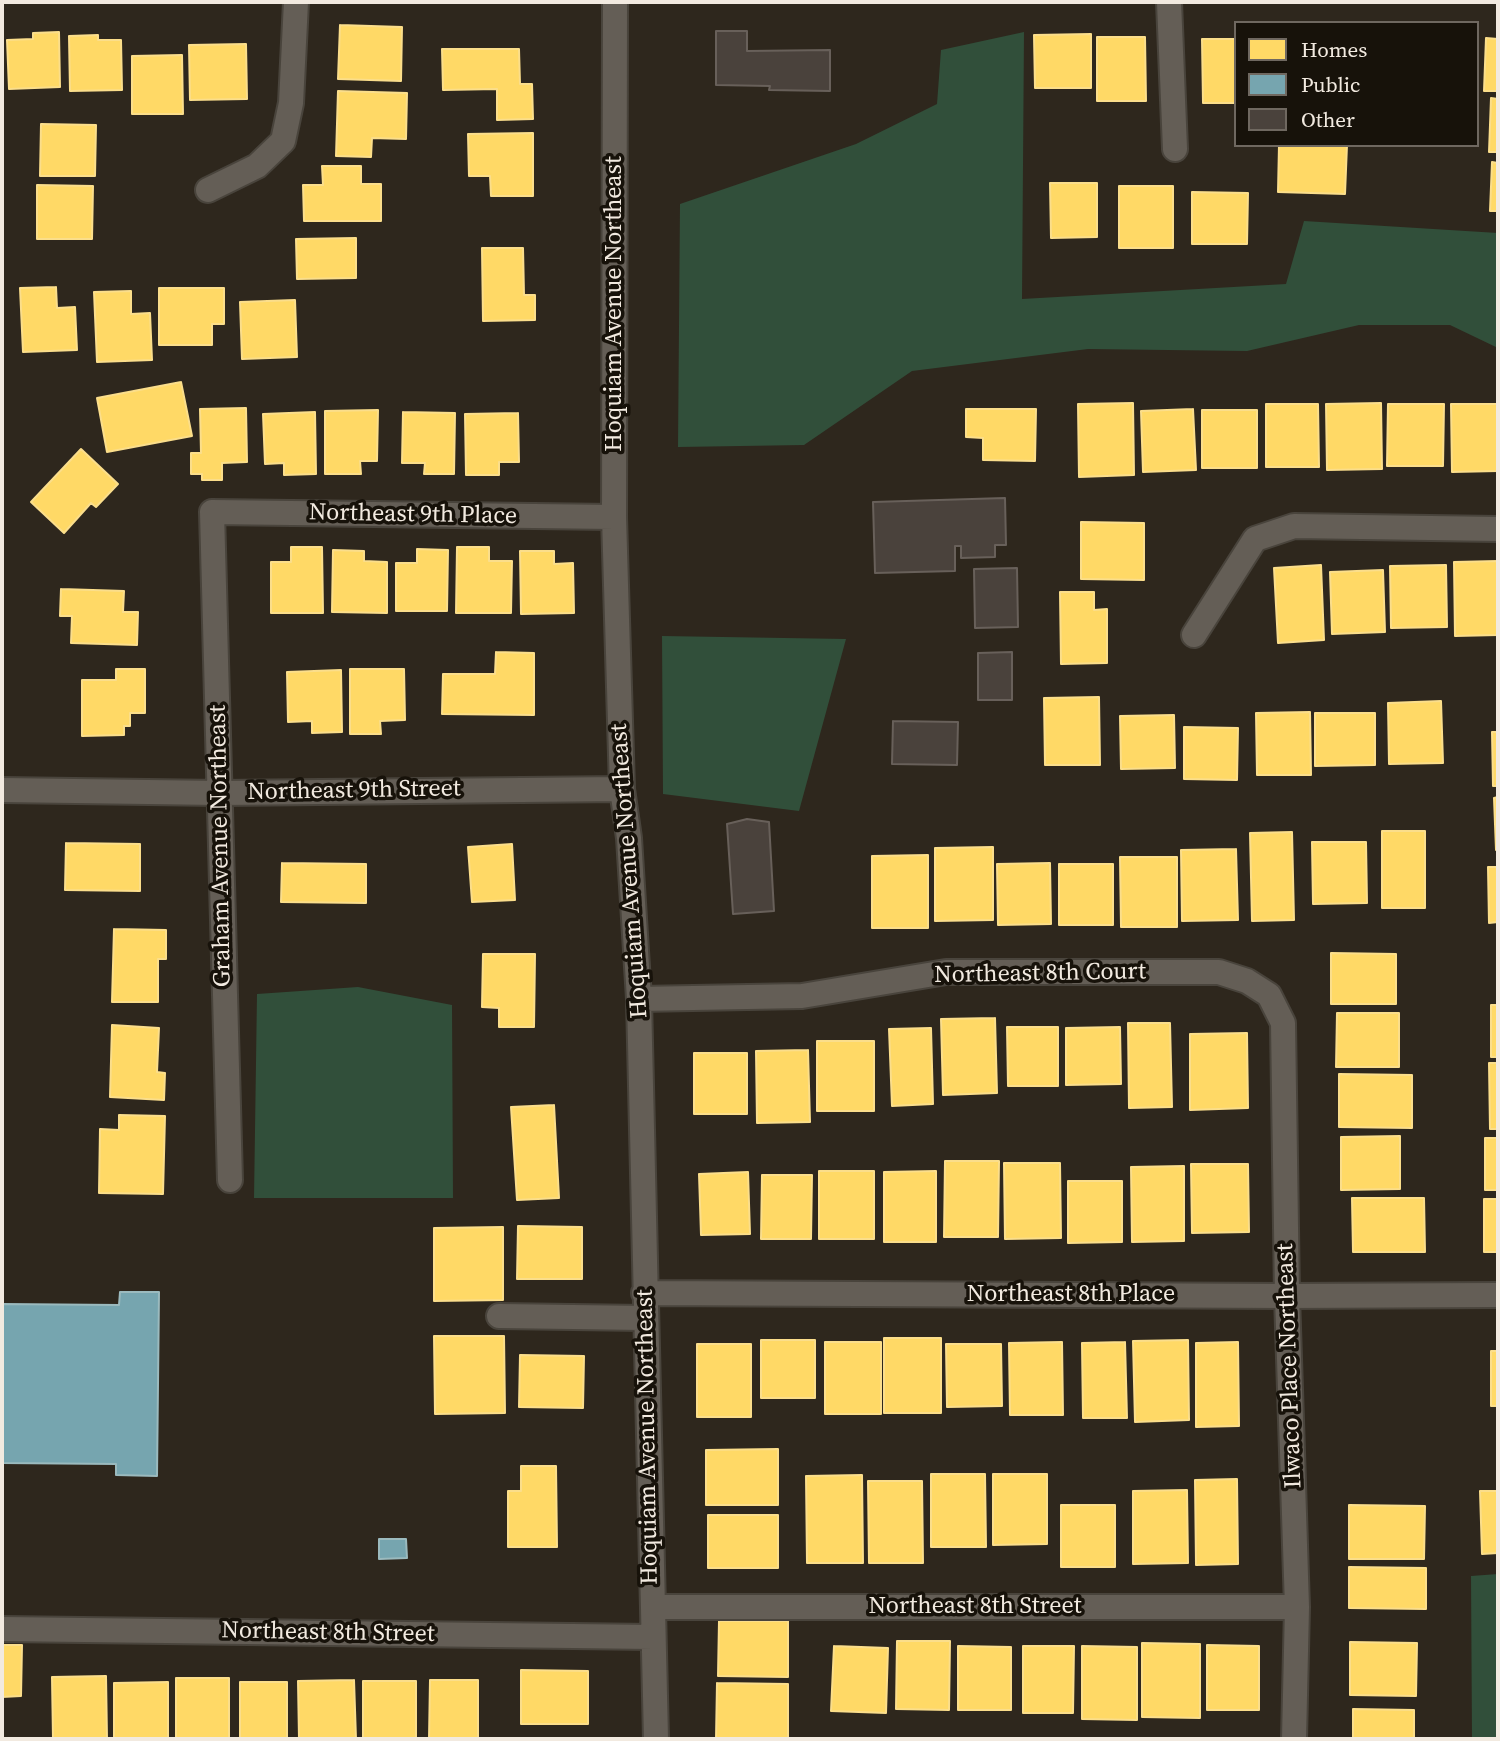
<!DOCTYPE html>
<style>
body{margin:0}
#map{position:relative;width:1500px;height:1741px;overflow:hidden;background:#2e271d;font-family:"Source Serif 4",serif}
canvas{display:block}
.frame{position:absolute;inset:0;border:4px solid #f2eae0;pointer-events:none}
.legend{position:absolute;left:1234px;top:21px;width:245px;height:126px;box-sizing:border-box;background:#17120a;border:2px solid #6f6860;margin:0;padding:9px 12px;list-style:none;font-size:21px;color:#f2eae0}
.legend li{display:flex;align-items:center;gap:14px;height:35px}
.legend b{width:35px;border:2px solid #6f6860}
</style>
<div id="map">
<canvas width="1500" height="1741"></canvas>
<div class="frame"></div>
<ul class="legend">
<li><b style="height:19px;background:#ffd966"></b>Homes</li>
<li><b style="height:19px;background:#76a5af"></b>Public</li>
<li><b style="height:19px;background:#4a423c"></b>Other</li>
</ul>
</div>
<script>
const ctx = document.querySelector('canvas').getContext('2d');
ctx.lineJoin = 'round';
function fillPath(path, color) {
  ctx.fillStyle = color;
  ctx.fill(path, 'evenodd');
}
function poly(rows) {
  const path = new Path2D();
  for (const r of rows) {
    path.moveTo(r[0], r[1]);
    for (let i = 2; i < r.length; i += 2) path.lineTo(r[i], r[i + 1]);
  }
  return path;
}
function strokePath(path, color, width, dash) {
  ctx.strokeStyle = color;
  ctx.lineWidth = width;
  ctx.lineCap = dash ? 'butt' : 'round';
  ctx.setLineDash(dash || []);
  ctx.stroke(path);
}
function write(font, color, halo, rows, align = 'center') {
  ctx.font = font + ' "Source Serif 4",serif';
  ctx.lineWidth = 7;
  ctx.setLineDash([]);
  ctx.textBaseline = 'middle';
  ctx.strokeStyle = halo;
  ctx.fillStyle = color;
  for (const [text, x, y, turn = 0] of rows) {
    ctx.save();
    ctx.translate(x, y);
    ctx.rotate((+turn || 0) * Math.PI / 180);
    ctx.textAlign = isNaN(turn) ? turn : align;
    if (halo) ctx.strokeText(text, 0, 0);
    ctx.fillText(text, 0, 0);
    ctx.restore();
  }
}
fillPath(poly([
 [1024,32,1022,299,1286,284,1304,221,1498,233,1498,348,1450,325,1359,325,1247,351,1088,349,912,371,804,445,678,447,680,204,856,144,937,104,941,50],
 [662,636,846,639,799,811,663,794],
 [358,987,452,1005,453,1198,254,1198,257,994],
 [1498,1574,1498,1739,1472,1739,1471,1576]
]), '#314f3a');
const homes = poly([
 [340,25,402,27,401,81,338,79,340,25],
 [59,32,60,87,9,89,7,40,33,39,33,33,59,32],
 [1091,34,1091,88,1035,88,1034,35,1091,34],
 [98,35,98,40,121,40,122,90,70,91,69,36,98,35],
 [1097,37,1145,37,1146,101,1097,101,1097,37],
 [1486,38,1498,39,1498,91,1484,91,1486,38],
 [1202,39,1236,39,1236,103,1203,103,1202,39],
 [246,44,247,99,190,100,189,45,246,44],
 [442,49,519,49,520,84,532,84,533,119,497,120,497,89,443,90,442,49],
 [182,55,183,114,132,114,132,56,182,55],
 [338,91,407,93,406,139,372,138,371,157,336,156,338,91],
 [1491,98,1498,99,1498,152,1489,152,1491,98],
 [41,124,96,125,95,176,40,176,41,124],
 [533,133,533,196,491,196,490,176,469,176,468,134,533,133],
 [1279,145,1347,145,1345,194,1278,192,1279,145],
 [1492,162,1498,163,1498,211,1490,211,1492,162],
 [322,166,361,166,361,184,381,184,381,221,304,221,303,185,323,185,322,166],
 [1050,183,1097,183,1097,237,1051,238,1050,183],
 [37,185,93,186,92,239,37,239,37,185],
 [1119,186,1173,186,1173,248,1119,248,1119,186],
 [1192,192,1248,193,1247,244,1192,244,1192,192],
 [356,238,356,278,297,279,296,239,356,238],
 [482,248,523,248,524,295,535,295,535,320,483,321,482,248],
 [56,287,57,308,75,307,77,350,23,352,20,288,56,287],
 [159,288,224,288,224,324,212,324,212,345,159,345,159,288],
 [131,291,131,314,150,313,152,360,97,362,94,292,131,291],
 [295,300,297,357,242,359,240,302,295,300],
 [181,382,192,436,107,452,97,398,181,382],
 [1133,403,1134,475,1079,477,1078,404,1133,403],
 [1381,403,1382,469,1327,470,1326,404,1381,403],
 [1266,404,1318,404,1319,467,1266,467,1266,404],
 [1388,404,1444,404,1443,466,1387,466,1388,404],
 [1451,404,1498,404,1498,471,1452,472,1451,404],
 [246,408,247,462,222,463,222,480,202,480,202,474,191,474,191,453,201,453,200,409,246,408],
 [966,409,1036,409,1035,461,983,460,983,438,966,437,966,409],
 [1193,409,1196,470,1143,472,1141,411,1193,409],
 [378,410,377,461,360,461,361,474,325,474,325,411,378,410],
 [1202,410,1257,410,1257,468,1202,468,1202,410],
 [315,412,316,474,284,475,284,463,265,464,263,414,315,412],
 [403,412,455,413,454,474,424,474,425,463,402,463,403,412],
 [518,413,519,462,499,462,499,475,466,475,465,414,518,413],
 [81,449,118,484,96,507,91,503,64,533,31,502,81,449],
 [1081,522,1144,523,1144,580,1081,579,1081,522],
 [291,547,322,547,323,613,271,613,271,562,291,562,291,547],
 [457,547,489,547,489,561,512,561,511,613,456,613,457,547],
 [417,549,448,550,447,611,396,611,396,563,417,563,417,549],
 [333,550,364,551,364,561,387,562,387,613,332,612,333,550],
 [520,551,554,551,554,564,573,563,574,613,521,614,520,551],
 [1498,561,1498,635,1455,636,1454,562,1498,561],
 [1321,565,1324,640,1278,643,1274,568,1321,565],
 [1446,565,1447,627,1391,628,1390,566,1446,565],
 [1383,570,1385,632,1332,634,1330,572,1383,570],
 [61,589,124,591,123,612,138,612,137,645,71,643,72,616,60,616,61,589],
 [1060,592,1094,592,1094,610,1107,609,1107,663,1061,664,1060,592],
 [496,652,534,653,534,715,442,714,443,674,495,674,496,652],
 [116,669,145,669,145,713,130,713,130,726,124,726,124,735,82,736,82,680,116,680,116,669],
 [350,669,404,669,405,720,380,721,381,734,350,734,350,669],
 [341,670,342,732,312,733,312,721,288,722,287,672,341,670],
 [1099,697,1100,765,1045,765,1044,698,1099,697],
 [1441,701,1443,763,1389,764,1388,703,1441,701],
 [1310,712,1311,775,1257,775,1256,713,1310,712],
 [1315,713,1375,713,1375,765,1315,766,1315,713],
 [1174,715,1175,768,1121,769,1120,716,1174,715],
 [1184,727,1238,728,1237,780,1184,779,1184,727],
 [1492,732,1498,732,1498,786,1493,786,1492,732],
 [1498,797,1498,850,1496,850,1494,798,1498,797],
 [1382,831,1425,831,1425,908,1382,908,1382,831],
 [1292,832,1294,920,1252,921,1250,833,1292,832],
 [1312,842,1366,842,1367,903,1313,904,1312,842],
 [66,843,140,844,140,891,65,890,66,843],
 [512,844,515,900,472,902,468,847,512,844],
 [993,847,993,920,935,921,935,848,993,847],
 [1236,849,1238,920,1182,921,1181,850,1236,849],
 [928,855,928,928,872,928,872,856,928,855],
 [1120,857,1177,857,1177,927,1121,927,1120,857],
 [282,863,366,864,366,903,281,902,282,863],
 [1050,863,1051,924,998,925,997,864,1050,863],
 [1059,864,1113,864,1113,925,1059,925,1059,864],
 [1488,867,1498,867,1498,922,1489,923,1488,867],
 [114,929,166,930,166,959,158,959,158,1002,112,1002,114,929],
 [1331,953,1396,954,1396,1004,1331,1004,1331,953],
 [483,954,535,954,534,1027,499,1027,499,1008,482,1007,483,954],
 [1491,1005,1498,1005,1498,1057,1491,1057,1491,1005],
 [1337,1013,1399,1013,1399,1067,1336,1067,1337,1013],
 [995,1018,997,1093,943,1095,941,1019,995,1018],
 [1128,1023,1170,1023,1172,1107,1129,1108,1128,1023],
 [112,1025,159,1028,157,1072,165,1073,164,1100,110,1097,112,1025],
 [1007,1027,1058,1027,1058,1086,1008,1086,1007,1027],
 [1120,1027,1121,1084,1066,1085,1066,1028,1120,1027],
 [931,1028,933,1104,892,1106,889,1029,931,1028],
 [1247,1033,1248,1108,1190,1110,1190,1034,1247,1033],
 [817,1041,874,1041,874,1111,817,1111,817,1041],
 [808,1050,810,1122,757,1123,756,1051,808,1050],
 [694,1053,747,1053,747,1114,694,1114,694,1053],
 [1489,1063,1498,1063,1498,1129,1490,1129,1489,1063],
 [1339,1074,1412,1075,1412,1128,1339,1127,1339,1074],
 [554,1105,559,1198,517,1200,511,1107,554,1105],
 [119,1115,165,1116,163,1194,99,1193,100,1129,119,1130,119,1115],
 [1400,1136,1400,1189,1341,1190,1341,1137,1400,1136],
 [1485,1138,1498,1138,1498,1190,1485,1190,1485,1138],
 [945,1161,999,1161,998,1237,944,1237,945,1161],
 [1004,1163,1060,1163,1061,1238,1005,1239,1004,1163],
 [1191,1164,1248,1164,1249,1232,1192,1233,1191,1164],
 [1184,1166,1184,1241,1132,1242,1131,1167,1184,1166],
 [819,1171,874,1171,874,1239,819,1239,819,1171],
 [936,1171,936,1242,884,1242,884,1172,936,1171],
 [748,1172,750,1234,701,1235,699,1174,748,1172],
 [762,1175,812,1175,811,1239,761,1239,762,1175],
 [1068,1181,1122,1181,1122,1242,1068,1243,1068,1181],
 [1352,1198,1424,1198,1425,1252,1353,1252,1352,1198],
 [1484,1199,1498,1199,1498,1252,1484,1252,1484,1199],
 [518,1226,582,1227,582,1279,517,1279,518,1226],
 [503,1227,503,1300,434,1301,434,1228,503,1227],
 [434,1336,504,1336,505,1413,435,1414,434,1336],
 [884,1338,941,1338,941,1413,884,1413,884,1338],
 [761,1340,815,1340,815,1398,761,1398,761,1340],
 [1188,1340,1189,1420,1135,1422,1133,1341,1188,1340],
 [825,1342,881,1342,881,1414,825,1414,825,1342],
 [1062,1342,1063,1415,1010,1415,1009,1343,1062,1342],
 [1125,1342,1127,1418,1083,1418,1082,1343,1125,1342],
 [1238,1342,1239,1426,1196,1427,1196,1343,1238,1342],
 [697,1344,751,1344,751,1417,697,1417,697,1344],
 [946,1344,1001,1344,1002,1406,947,1407,946,1344],
 [1491,1351,1498,1351,1498,1406,1491,1406,1491,1351],
 [520,1355,584,1356,583,1408,519,1407,520,1355],
 [778,1449,778,1505,706,1505,706,1450,778,1449],
 [521,1466,556,1466,557,1547,508,1547,508,1491,521,1491,521,1466],
 [931,1474,985,1474,986,1547,931,1547,931,1474],
 [993,1474,1047,1474,1047,1544,993,1545,993,1474],
 [862,1475,863,1563,807,1563,806,1476,862,1475],
 [1237,1479,1238,1564,1196,1565,1195,1480,1237,1479],
 [868,1481,922,1481,923,1563,869,1563,868,1481],
 [1187,1490,1188,1563,1133,1564,1133,1491,1187,1490],
 [1480,1491,1498,1491,1498,1553,1482,1554,1480,1491],
 [1061,1505,1115,1505,1115,1567,1061,1567,1061,1505],
 [1349,1505,1425,1506,1424,1559,1349,1559,1349,1505],
 [708,1515,778,1515,778,1568,708,1568,708,1515],
 [1349,1567,1426,1568,1426,1609,1349,1608,1349,1567],
 [719,1621,788,1621,788,1677,718,1676,719,1621],
 [897,1641,950,1641,949,1710,896,1709,897,1641],
 [1350,1642,1417,1643,1416,1696,1350,1695,1350,1642],
 [1142,1643,1200,1644,1200,1718,1142,1717,1142,1643],
 [2,1645,22,1645,21,1696,2,1697,2,1645],
 [1207,1645,1259,1646,1259,1710,1207,1710,1207,1645],
 [834,1646,888,1648,886,1713,831,1711,834,1646],
 [958,1646,1011,1647,1011,1710,958,1710,958,1646],
 [1023,1646,1074,1646,1073,1713,1023,1713,1023,1646],
 [1082,1646,1137,1647,1137,1720,1082,1719,1082,1646],
 [521,1670,588,1671,588,1724,521,1724,521,1670],
 [106,1676,107,1739,53,1739,52,1677,106,1676],
 [176,1678,229,1678,229,1739,176,1739,176,1678],
 [354,1680,356,1739,299,1739,298,1681,354,1680],
 [430,1680,478,1680,478,1739,429,1739,430,1680],
 [363,1681,416,1681,416,1739,363,1739,363,1681],
 [168,1682,168,1739,114,1739,114,1683,168,1682],
 [240,1682,287,1682,287,1739,240,1739,240,1682],
 [717,1683,788,1684,788,1739,716,1739,717,1683],
 [1353,1709,1414,1710,1414,1739,1353,1739,1353,1709]
]);
fillPath(homes, '#ffd966');
strokePath(homes, '#fbde8b', 2);
const public = poly([
 [120,1292,159,1292,157,1476,116,1475,116,1464,2,1463,2,1304,119,1305,120,1292],
 [379,1539,406,1539,407,1558,379,1559,379,1539]
]);
fillPath(public, '#76a5af');
strokePath(public, '#9bbabe', 2);
const building = poly([
 [716,31,747,31,747,51,830,50,830,91,769,90,770,86,716,85,716,31],
 [1005,498,1006,545,995,545,995,557,961,558,961,546,955,546,955,571,875,573,873,502,1005,498],
 [1017,568,1018,627,975,628,974,569,1017,568],
 [1012,652,1012,700,978,700,978,653,1012,652],
 [893,721,958,722,957,765,892,764,893,721],
 [747,819,769,822,774,911,733,914,727,824,747,819]
]);
fillPath(building, '#4a423c');
strokePath(building, '#68605a', 2);
const minor = poly([
 [615,2,614,517,622,789,629,838,639,999,656,1739],
 [1169,2,1175,149],
 [208,190,257,166,283,141,291,103,296,2],
 [1194,635,1255,539,1294,526,1498,529],
 [2,790,220,793,622,789],
 [639,999,802,996,946,972,1219,972,1247,981,1269,995,1283,1023,1287,1296,1297,1607,1294,1739],
 [230,1180,212,512,614,517],
 [644,1293,1287,1296,1498,1295],
 [499,1316,645,1318],
 [653,1607,1297,1607],
 [2,1629,653,1637]
]);
strokePath(minor, '#49443c', 28);
strokePath(minor, '#645e56', 24);
write('24px', '#f2eae0', '#17120a', [
 ["Hoquiam Avenue Northeast",615,304,-90],
 ["Northeast 9th Place",413,515,1],
 ["Northeast 9th Street",354,791,-1],
 ["Graham Avenue Northeast",221,846,-91],
 ["Hoquiam Avenue Northeast",630,871,-94],
 ["Northeast 8th Court",1040,974,-1],
 ["Northeast 8th Place",1071,1295],
 ["Ilwaco Place Northeast",1290,1366,-92],
 ["Hoquiam Avenue Northeast",648,1437,-91],
 ["Northeast 8th Street",975,1607],
 ["Northeast 8th Street",328,1633,1]
]);
</script>
